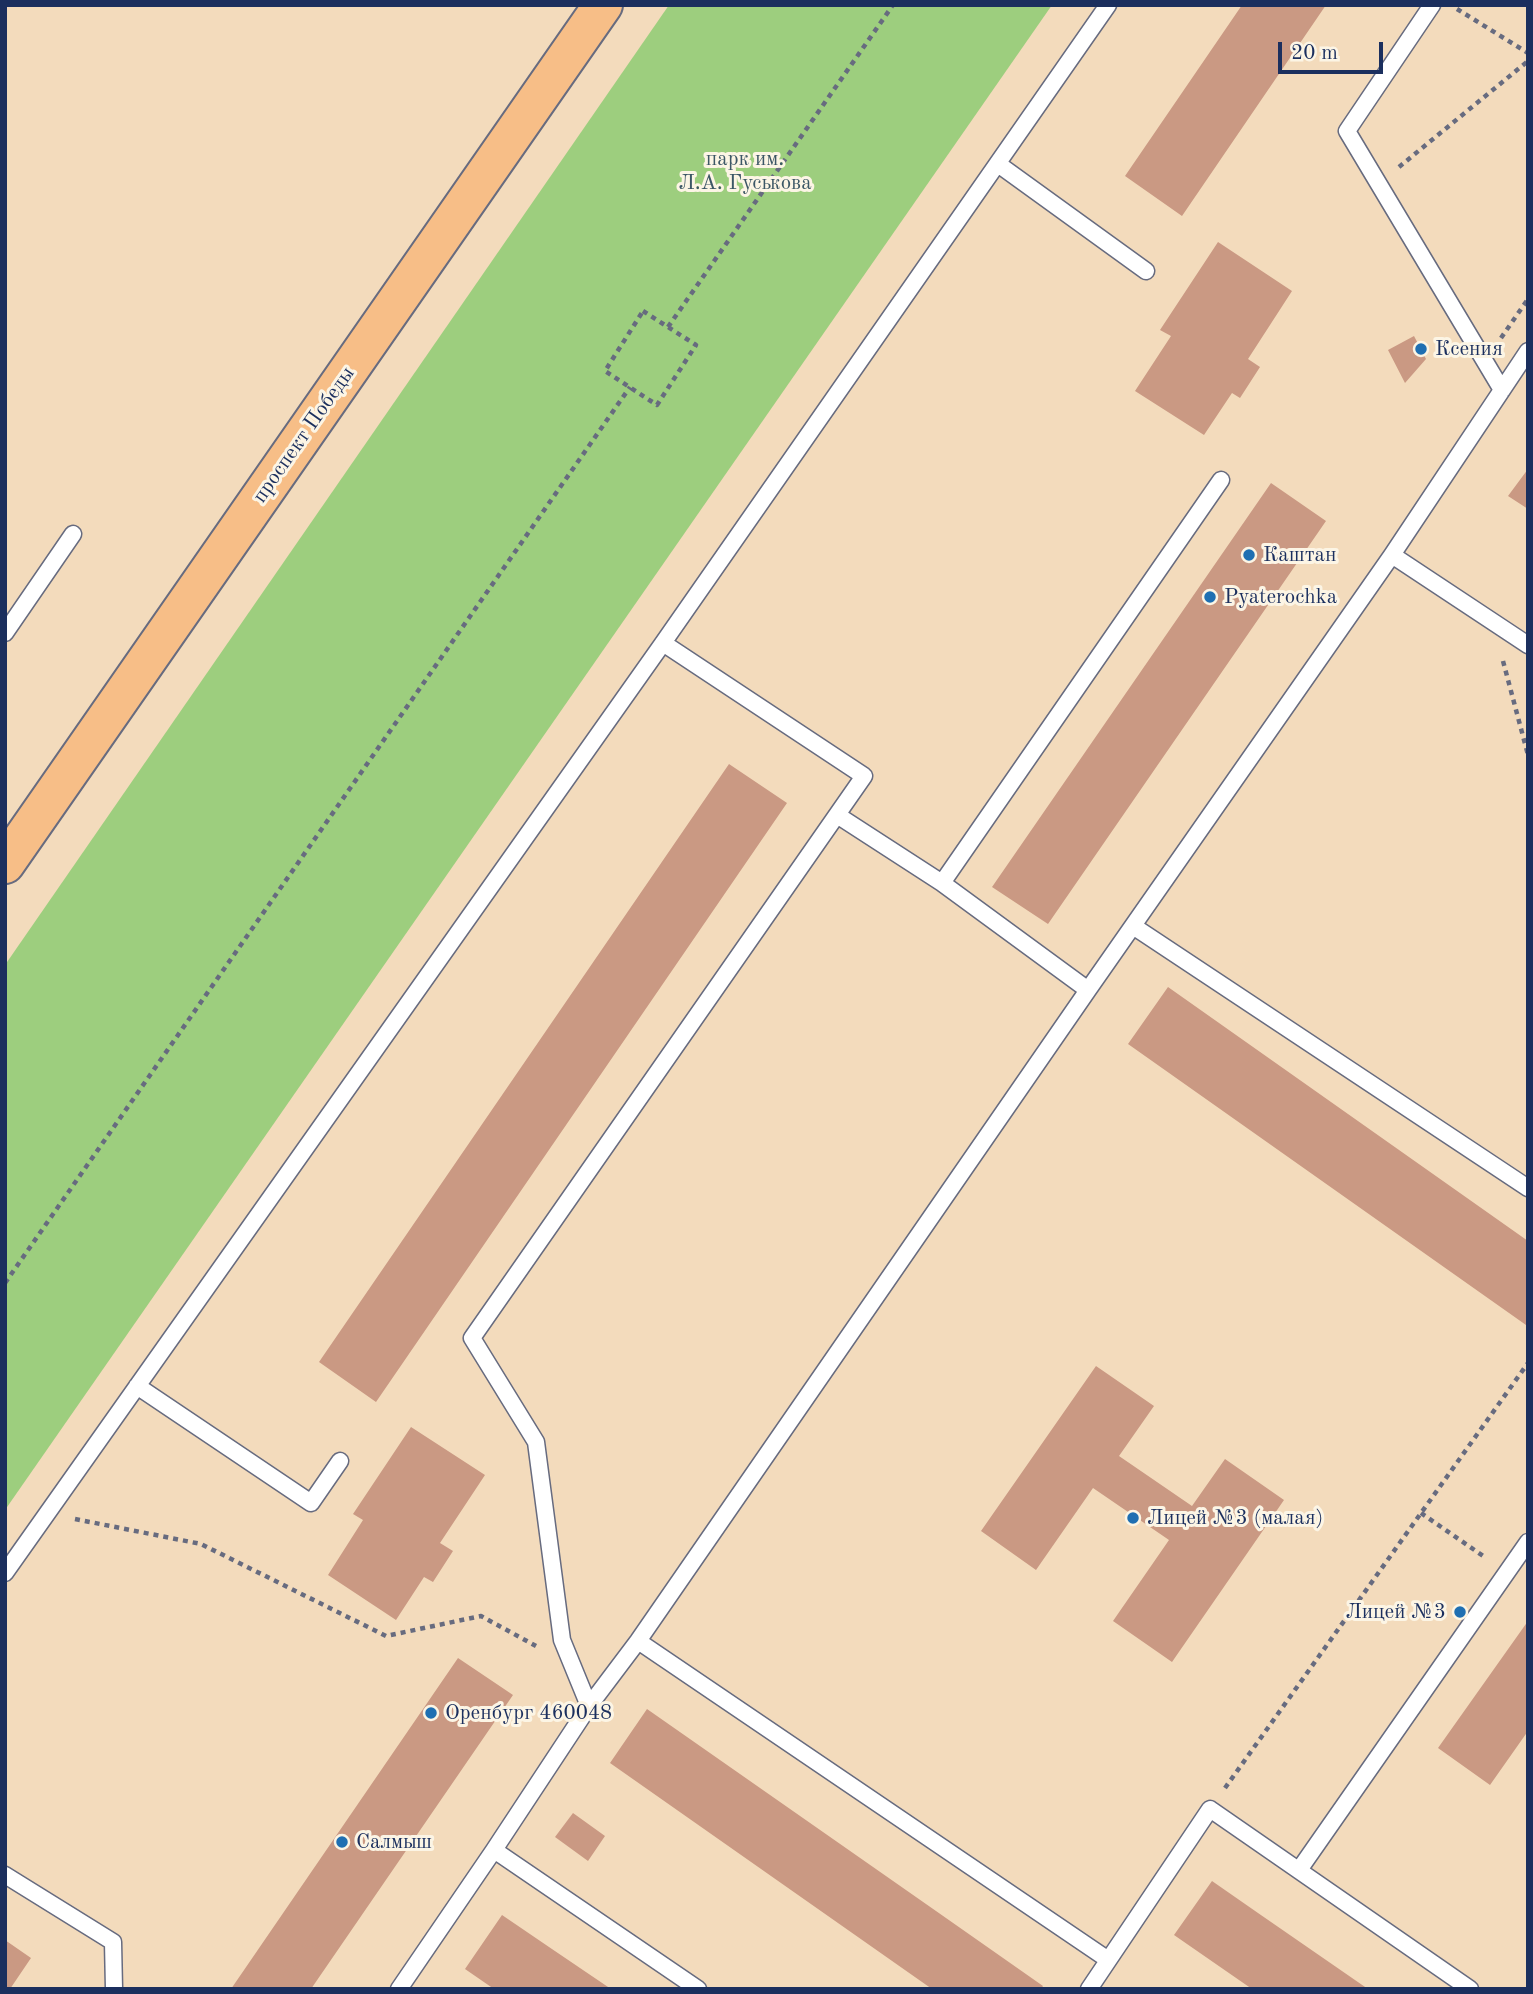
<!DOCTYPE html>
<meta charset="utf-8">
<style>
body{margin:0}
#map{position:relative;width:1533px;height:1994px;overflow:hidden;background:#f3dbbc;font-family:"Old Standard TT",serif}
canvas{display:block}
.frame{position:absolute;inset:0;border:7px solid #1b2f5e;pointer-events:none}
.scale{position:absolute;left:1278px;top:42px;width:105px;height:32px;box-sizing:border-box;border:4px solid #1b2f5e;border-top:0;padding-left:9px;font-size:21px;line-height:24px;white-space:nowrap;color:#1b2f5e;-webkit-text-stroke:5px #fcf5e5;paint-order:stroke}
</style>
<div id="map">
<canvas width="1533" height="1994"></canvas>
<div class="frame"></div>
<div class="scale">20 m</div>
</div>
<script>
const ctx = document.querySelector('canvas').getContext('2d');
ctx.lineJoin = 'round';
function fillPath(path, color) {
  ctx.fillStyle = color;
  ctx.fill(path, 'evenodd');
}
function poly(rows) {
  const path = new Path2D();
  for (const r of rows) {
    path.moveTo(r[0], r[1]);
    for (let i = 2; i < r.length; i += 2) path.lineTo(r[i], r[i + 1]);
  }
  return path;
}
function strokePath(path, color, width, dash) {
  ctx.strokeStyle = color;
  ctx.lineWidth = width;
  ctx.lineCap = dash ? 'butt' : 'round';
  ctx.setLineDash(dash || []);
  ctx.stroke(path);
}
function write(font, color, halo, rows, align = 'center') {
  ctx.font = font + ' "Old Standard TT",serif';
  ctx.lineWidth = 6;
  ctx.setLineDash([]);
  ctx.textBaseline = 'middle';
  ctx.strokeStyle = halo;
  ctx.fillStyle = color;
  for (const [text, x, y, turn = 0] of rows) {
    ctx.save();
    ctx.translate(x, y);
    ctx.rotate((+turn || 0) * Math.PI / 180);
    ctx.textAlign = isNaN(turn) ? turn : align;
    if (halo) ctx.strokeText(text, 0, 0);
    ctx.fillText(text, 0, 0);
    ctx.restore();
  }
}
fillPath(poly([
 [669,5,1052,5,5,1510,5,965]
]), '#9dce7e');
fillPath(poly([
 [1242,5,1326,5,1182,216,1125,176],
 [1218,242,1292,291,1248,359,1260,367,1240,398,1232,393,1204,435,1135,391,1171,336,1160,330],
 [1414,336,1426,359,1405,383,1388,350],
 [1528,469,1528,509,1508,496],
 [1271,483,1326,521,1048,924,992,887],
 [729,764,787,803,376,1402,319,1362],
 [1168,987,1528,1241,1526,1325,1128,1044],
 [1096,1366,1154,1406,1119,1456,1192,1506,1225,1459,1284,1500,1172,1662,1113,1621,1169,1540,1093,1488,1036,1570,981,1531],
 [411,1427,485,1475,440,1543,453,1551,433,1582,424,1577,396,1620,328,1575,363,1520,353,1514],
 [1528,1621,1528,1731,1490,1785,1438,1748],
 [458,1658,513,1695,311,1989,231,1989],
 [647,1709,936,1911,1043,1986,1041,1989,932,1989,610,1763],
 [573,1813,605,1836,588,1861,555,1837],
 [1212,1881,1258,1913,1368,1989,1252,1989,1174,1935],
 [502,1915,549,1947,611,1989,494,1989,465,1969],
 [5,1940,31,1958,10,1989,5,1989]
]), '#ca9983');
const lane = poly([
 [1432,5,1347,131,1502,390],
 [998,164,1146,271],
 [1392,555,1528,645],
 [5,633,73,534],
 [837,815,942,883],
 [1133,926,1528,1188],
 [1088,990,942,883,1221,480],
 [137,1386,311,1503,340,1461],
 [5,1573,663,643,1108,5],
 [638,1641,1107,1959],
 [589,1706,562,1640,536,1442,472,1338,864,776,663,643],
 [494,1850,698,1989],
 [1299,1870,1528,1542],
 [5,1875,113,1942,114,1989],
 [399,1989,494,1850,589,1706,638,1641,1088,990,1392,555,1528,351],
 [1089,1989,1210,1809,1470,1989]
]);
const primary = poly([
 [5,864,603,5]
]);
strokePath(lane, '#676b7f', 19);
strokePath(primary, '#676b7f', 42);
strokePath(poly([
 [1457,9,1528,53],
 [1399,167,1528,61],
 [643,311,696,345,657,405,605,371,643,311],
 [668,327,893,5],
 [1501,338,1528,299],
 [1503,661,1528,755],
 [5,1283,630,387],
 [1421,1513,1486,1558],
 [75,1519,201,1544,386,1636,481,1616,536,1646],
 [1225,1788,1528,1363]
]), '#676b7f', 4.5, [5, 5]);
strokePath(lane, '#fff', 16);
strokePath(primary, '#f7be87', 38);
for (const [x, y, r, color] of [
 [1421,349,7,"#1f6fb2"],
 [1249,555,7,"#1f6fb2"],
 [1210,597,7,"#1f6fb2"],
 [1133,1518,7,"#1f6fb2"],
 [1460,1612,7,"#1f6fb2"],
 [431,1713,7,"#1f6fb2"],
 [342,1842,7,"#1f6fb2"]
]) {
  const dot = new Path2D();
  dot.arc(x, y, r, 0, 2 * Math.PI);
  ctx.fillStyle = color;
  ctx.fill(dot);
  strokePath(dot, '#fcf5e5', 2.5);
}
write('21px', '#3c5766', '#fcf5e5', [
 ["парк им.",745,159],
 ["Л.А. Гуськова",745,183]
]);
write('21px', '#1b2f5e', '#fcf5e5', [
 ["Ксения",1435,349],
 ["Каштан",1263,555],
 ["Pyaterochka",1224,597],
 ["Лицей №3 (малая)",1147,1518],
 ["Лицей №3",1446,1612,"right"],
 ["Оренбург 460048",445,1713],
 ["Салмыш",356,1842]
], 'left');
write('21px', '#1b2f5e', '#fcf5e5', [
 ["проспект Победы",304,435,-55]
]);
</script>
